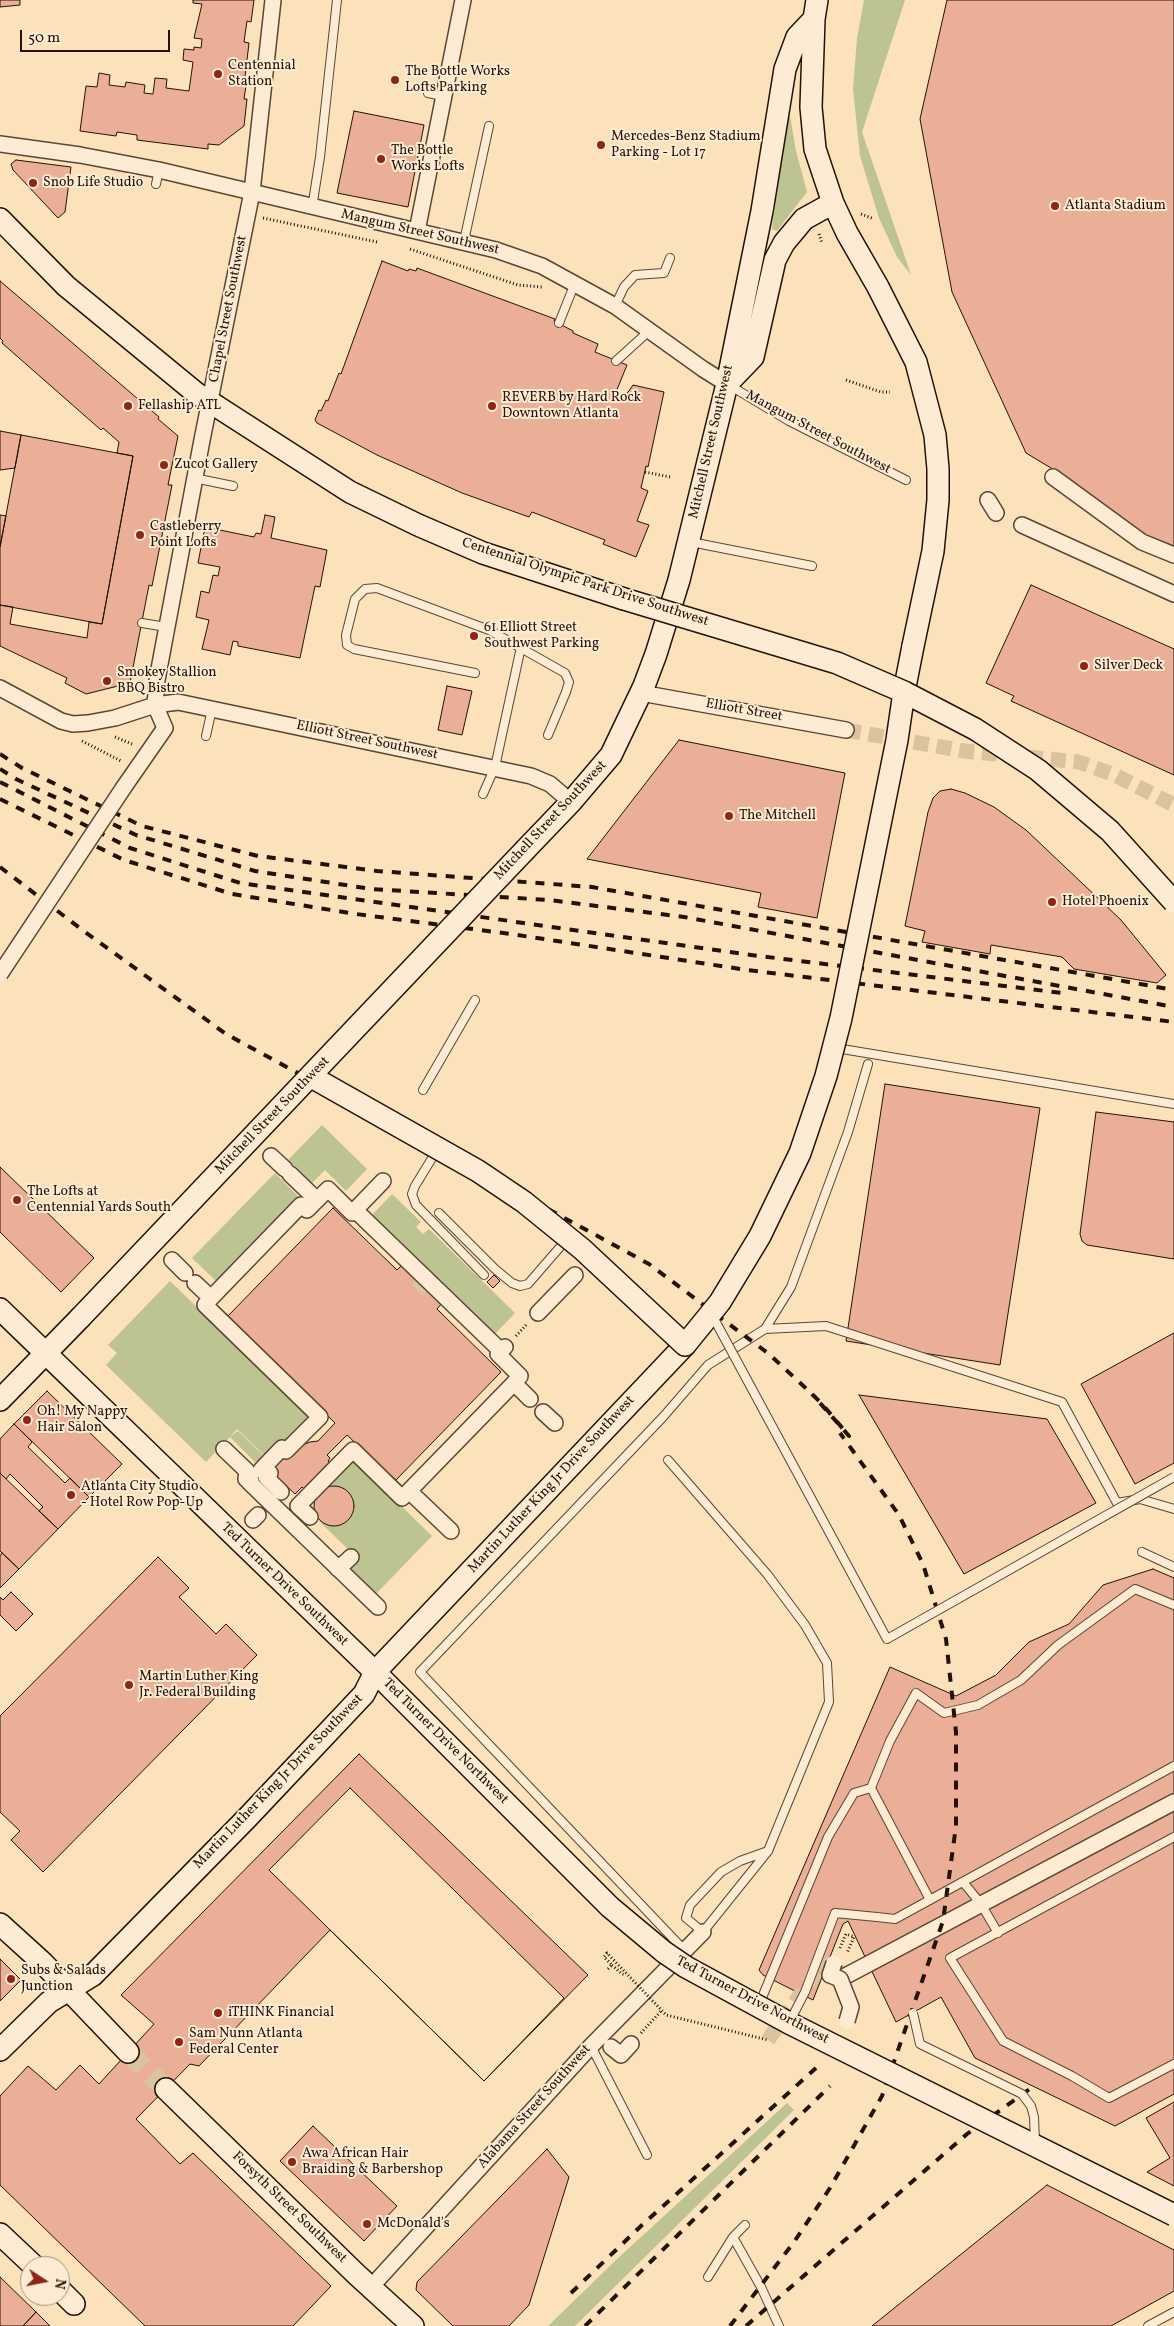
<!DOCTYPE html>
<style>
body{margin:0}
#map{position:relative;width:1174px;height:2326px;overflow:hidden;background:#fce2bb;font-family:Vollkorn,serif}
canvas{display:block}
.north{position:absolute;left:20px;top:2256px;width:50px;height:50px;box-sizing:border-box;background:#fdecd3;border:1px solid #a69582;border-radius:50%;rotate:101deg;font-size:14px;font-weight:700;line-height:20px;text-align:center;color:#231208}
.north::after{content:'';display:block;margin:auto;width:18px;height:22px;background:#8f2418;clip-path:polygon(50% 0,100% 100%,50% 72%,0 100%)}
.scale{position:absolute;left:20px;top:30px;width:150px;height:22px;box-sizing:border-box;border:2px solid #231208;border-top:0;padding-left:6px;font-size:15px;line-height:18px;white-space:nowrap;color:#231208;-webkit-text-stroke:4px #fdecd3;paint-order:stroke}
</style>
<div id="map">
<canvas width="1174" height="2326"></canvas>
<div class="north">N</div>
<div class="scale">50 m</div>
</div>
<script>
const ctx = document.querySelector('canvas').getContext('2d');
ctx.lineJoin = 'round';
function fillPath(path, color) {
  ctx.fillStyle = color;
  ctx.fill(path, 'evenodd');
}
function poly(rows) {
  const path = new Path2D();
  for (const r of rows) {
    if (r.length === 3) {
      path.moveTo(r[0] + r[2], r[1]);
      path.arc(r[0], r[1], r[2], 0, 2 * Math.PI);
      continue;
    }
    path.moveTo(r[0], r[1]);
    for (let i = 2; i < r.length; i += 2) path.lineTo(r[i], r[i + 1]);
  }
  return path;
}
function strokePath(path, color, width, dash) {
  ctx.strokeStyle = color;
  ctx.lineWidth = width;
  ctx.lineCap = dash ? 'butt' : 'round';
  ctx.setLineDash(dash || []);
  ctx.stroke(path);
}
function write(font, color, halo, rows, align = 'center') {
  ctx.font = font + ' Vollkorn,serif';
  ctx.lineWidth = 4;
  ctx.setLineDash([]);
  ctx.textBaseline = 'middle';
  ctx.strokeStyle = halo;
  ctx.fillStyle = color;
  for (const [text, x, y, turn = 0] of rows) {
    ctx.save();
    ctx.translate(x, y);
    ctx.rotate((+turn || 0) * Math.PI / 180);
    ctx.textAlign = isNaN(turn) ? turn : align;
    if (halo) ctx.strokeText(text, 0, 0);
    ctx.fillText(text, 0, 0);
    ctx.restore();
  }
}
fillPath(poly([
 [864,0,905,0,862,132,911,275,897,257,879,218,860,156,853,89,857,38],
 [787,115,790,116,796,151,807,192,777,231,772,229],
 [322,1125,367,1169,346,1191,325,1170,312,1183,288,1160],
 [275,1173,298,1196,216,1281,192,1258],
 [392,1194,421,1222,416,1227,423,1234,429,1229,515,1313,494,1335,372,1215],
 [170,1281,312,1419,267,1458,237,1429,230,1437,238,1431,267,1459,259,1466,230,1437,206,1462,106,1365,117,1353,108,1345],
 [352,1458,432,1536,373,1597,343,1568,355,1556,319,1521,320,1519,326,1524,334,1526,342,1524,353,1513,352,1497,348,1491,335,1486,321,1491],
 [787,2103,794,2110,575,2326,548,2326,616,2260]
]), '#bdc391');
const building = poly([
 [0,0,20,0,20,5,0,7,0,0],
 [193,0,254,0,251,22,247,21,244,42,249,43,244,85,246,86,244,99,247,99,244,126,219,145,208,144,208,149,137,140,137,135,117,132,116,136,80,131,86,86,97,87,99,73,110,75,109,85,125,87,126,82,145,85,144,93,153,94,155,78,167,79,166,88,189,91,193,62,183,60,184,49,194,50,194,47,201,48,202,39,194,38,202,4,193,3,193,0],
 [947,0,1174,0,1174,547,1150,539,1056,471,1026,453,952,292,920,119,947,0],
 [354,111,424,125,408,207,337,193,354,111],
 [16,160,71,167,65,212,58,218,13,170,11,164,16,160],
 [382,261,408,271,409,269,416,271,417,268,555,319,554,321,573,331,573,333,598,344,595,352,627,365,616,392,626,395,633,385,664,392,648,467,646,466,641,488,648,491,637,521,649,525,636,557,603,544,605,540,532,512,529,517,462,493,377,455,317,423,315,420,319,410,321,411,326,400,328,401,339,373,341,374,382,261],
 [0,281,159,417,158,419,178,436,168,485,172,485,152,586,149,585,130,683,86,694,65,683,67,678,0,646,0,605,13,607,10,624,87,638,89,622,102,624,133,456,117,453,119,442,103,428,101,430,2,343,3,341,0,338,0,281],
 [0,431,21,435,15,468,0,470,0,431],
 [21,435,133,456,102,624,0,605,0,547,21,435],
 [0,515,6,516,0,547,0,515],
 [265,515,275,517,271,538,327,550,320,587,315,586,300,658,238,646,238,642,233,641,230,655,202,649,209,620,196,617,201,591,209,593,213,575,218,576,220,567,198,563,205,527,254,537,256,533,261,534,265,515],
 [1031,585,1174,649,1174,775,1011,701,1014,696,986,683,1031,585],
 [447,686,472,691,462,735,438,730,447,686],
 [679,740,845,773,817,918,758,907,761,893,587,859,679,740],
 [951,789,965,793,994,807,1026,830,1121,920,1166,975,1157,983,1074,969,1062,957,991,945,990,954,922,942,925,931,905,926,928,812,933,798,940,791,951,789],
 [885,1084,1040,1108,1000,1365,846,1341,885,1084],
 [1096,1112,1174,1122,1174,1259,1087,1245,1082,1241,1080,1234,1096,1112],
 [0,1167,94,1258,61,1292,0,1232,0,1167],
 [333,1208,397,1270,403,1264,443,1302,437,1309,501,1372,395,1481,347,1435,327,1455,330,1458,328,1461,332,1465,306,1491,302,1487,295,1494,281,1481,280,1484,268,1467,282,1453,310,1442,318,1441,335,1423,227,1317,333,1208],
 [494,1275,500,1281,493,1288,487,1282,494,1275],
 [1174,1333,1174,1463,1135,1484,1081,1384,1174,1333],
 [47,1391,122,1464,89,1497,14,1424,47,1391],
 [859,1395,1047,1419,1096,1503,964,1574,859,1395],
 [14,1424,32,1442,28,1447,65,1483,70,1478,89,1497,58,1529,39,1511,43,1507,10,1474,6,1479,0,1473,0,1439,14,1424],
 [0,1473,58,1529,19,1569,0,1551,0,1473],
 [334,1506,20],
 [2,1553,19,1569,0,1588,0,1556,2,1553],
 [158,1557,189,1588,179,1597,216,1634,226,1624,257,1655,43,1872,11,1840,20,1831,0,1812,0,1716,158,1557],
 [1153,1569,1174,1578,1174,2094,1115,2126,975,2058,941,1997,896,2022,848,1921,843,1924,813,2000,763,1975,759,1970,890,1667,956,1696,996,1675,1029,1642,1069,1624,1103,1585,1153,1569],
 [11,1592,33,1614,16,1631,0,1615,0,1597,3,1600,11,1592],
 [359,1754,588,1975,484,2081,330,1930,199,2066,190,2064,136,2119,180,2164,193,2153,331,2286,293,2326,145,2326,0,2185,0,2096,28,2066,56,2090,80,2065,99,2084,154,2024,121,1995,359,1754],
 [350,1788,564,1998,484,2081,269,1870,350,1788],
 [0,1959,21,1980,0,2001,0,1959],
 [1174,2102,1174,2186,1147,2172,1170,2158,1146,2118,1174,2102],
 [313,2126,397,2206,364,2241,280,2161,313,2126],
 [547,2149,569,2177,529,2305,509,2326,453,2326,416,2290,417,2282,547,2149],
 [1047,2185,1174,2250,1174,2291,1111,2326,872,2326,1047,2185],
 [0,2277,36,2312,23,2326,0,2326,0,2277],
 [36,2312,50,2326,23,2326,36,2312]
]);
fillPath(building, '#ebaf97');
strokePath(building, '#231208', 1);
strokePath(poly([
 [846,730,964,751,1079,762,1115,775,1174,805],
 [417,1290,423,1283],
 [768,2040,822,1964,840,1971,842,1965]
]), '#dbc3a0', 15, [15, 8]);
strokePath(poly([
 [128,2052,166,2089]
]), '#dbc3a0', 21, [21, 11]);
const lane = poly([
 [428,93,443,96],
 [156,184,159,170],
 [312,208,320,157,337,0],
 [464,241,489,126],
 [615,306,624,287,635,275,664,273,670,258],
 [559,323,575,283],
 [616,361,649,331],
 [729,385,789,421,906,480],
 [194,478,233,486],
 [691,542,812,566],
 [142,623,166,627],
 [475,673,354,649,347,645,346,635,355,599,365,589,377,588,489,630,565,673,569,682,566,692,548,735],
 [206,736,212,709],
 [483,794,495,767,521,647],
 [836,1048,1174,1104],
 [423,1090,475,1000],
 [437,1150,415,1186,412,1194,416,1205,484,1275],
 [439,1213,495,1269,512,1283,520,1286,528,1284,567,1239],
 [765,1329,826,1326,1062,1402,1117,1503,1140,1499,1174,1509],
 [668,1460,767,1574,805,1625,827,1663,829,1702,768,1851,703,1932,686,1918,690,1905,721,1872,740,1861,768,1851],
 [1142,1552,1174,1567],
 [1174,1837,950,1958,1003,2041,1072,2076,1109,2098,1174,2064],
 [963,1882,981,1904,998,1933],
 [930,1900,871,1788,890,1741,916,1693,944,1713,978,1705,1021,1680,1058,1645,1135,1589,1174,1605],
 [877,1917,895,1919,1174,1766],
 [685,1951,420,1672,663,1417,708,1365,765,1329,791,1287,848,1132,868,1064],
 [759,2005,828,1837,854,1793,871,1788],
 [591,2046,647,2155],
 [733,2237,761,2287,779,2326],
 [708,2277,733,2237,745,2225],
 [1148,2326,1174,2312]
]);
const street = poly([
 [0,144,80,155,159,170,496,250,542,266,615,306,703,369,727,384],
 [417,231,463,0],
 [1053,477,1142,542,1174,555],
 [988,500,996,513],
 [1022,525,1174,594],
 [0,688,61,721,73,724,88,723,115,718,155,705,178,702,531,776,550,784,571,802],
 [641,693,846,730],
 [124,787,165,728,155,705,157,680,202,440,252,192,273,0],
 [271,1156,285,1169],
 [290,1174,317,1200,328,1189,352,1213,355,1210],
 [383,1181,355,1210,501,1351],
 [172,1260,185,1273],
 [195,1283,211,1298,301,1205,307,1210,317,1200],
 [211,1298,205,1305,320,1417,286,1451,282,1448,261,1470],
 [538,1313,575,1275],
 [505,1347,498,1354,520,1376,514,1383],
 [543,1412,555,1423],
 [224,1449,247,1471,246,1479,249,1482],
 [264,1467,270,1473,266,1477,281,1492],
 [251,1480,249,1482,378,1607],
 [409,1491,514,1383,530,1399],
 [310,1517,298,1506,353,1450,402,1498,409,1491,451,1531],
 [253,1520,258,1515],
 [338,1569,351,1557],
 [840,1979,1174,1802],
 [611,2047,621,2055,631,2044],
 [371,2287,591,2046,703,1932]
]);
const secondary = poly([
 [817,0,814,19,811,107,815,149,833,203,847,233,878,287],
 [0,219,66,286,196,393,350,492,418,525,483,553,624,599],
 [727,384,753,357,775,260,784,243,804,219,833,203],
 [904,692,913,646],
 [526,849,571,802,611,755,644,686,656,654,679,580,727,384,762,211,785,69,797,37,814,19],
 [0,1309,375,1672,610,1907,664,1952],
 [0,1400,80,1318],
 [0,1924,43,1963,128,2052],
 [0,2050,49,2002,93,1975,248,1817,364,1694,375,1672,685,1345],
 [166,2089,356,2274,413,2326],
 [0,2234,34,2266],
 [60,2290,74,2304]
]);
strokePath(lane, '#594635', 10);
strokePath(street, '#594635', 18);
strokePath(secondary, '#231208', 24);
strokePath(poly([
 [861,214,874,219],
 [263,218,377,242],
 [819,234,822,243],
 [410,249,518,285,542,287],
 [846,380,881,392,890,392],
 [645,472,670,477],
 [115,737,132,744],
 [82,741,121,761],
 [516,1336,527,1324],
 [840,1948,846,1934,854,1937,847,1953],
 [612,1965,622,1974,626,1975],
 [641,2033,662,2010]
]), '#231208', 3, [1, 2.5]);
strokePath(lane, '#fdecd3', 8);
strokePath(street, '#fdecd3', 15);
strokePath(secondary, '#fdecd3', 21);
strokePath(poly([
 [0,754,22,768,142,826,258,856,377,871,592,887,1174,990],
 [0,769,16,779,136,835,255,871,371,889,549,900,684,917,1174,1007],
 [0,782,130,848,240,883,751,955,1062,993],
 [0,799,124,860,232,894,356,914,511,934,747,970,1174,1022],
 [0,867,81,929,226,1034,649,1264,769,1354,812,1394,823,1405,849,1436,812,1394],
 [571,2293,641,2226,816,2068],
 [585,2326,830,2086],
 [730,2326,794,2242,830,2188,882,2096,943,1921,956,1826,956,1732,946,1639,923,1564,899,1515,840,1433],
 [746,2326,967,2134,1031,2088]
]), '#231208', 4, [9, 9]);
const laneBridge = poly([
 [712,1315,887,1639,1174,1477],
 [913,2013,920,2044,1022,2094,1031,2106,1034,2117,1035,2143],
 [790,2021,805,1992,835,1913,877,1917]
]);
const streetBridge = poly([
 [0,974,124,787],
 [834,1963,830,1975,840,1979,851,2007,847,2021]
]);
const secondaryBridge = poly([
 [878,287,916,362,935,435,938,469,938,500,933,551,913,646],
 [624,599,837,663,904,692,975,729,1038,770,1110,831,1174,902],
 [310,1076,478,1171,524,1202,582,1249,685,1345,720,1302,760,1236,800,1153,826,1076,841,1018,897,740,904,692],
 [80,1318,526,849],
 [664,1952,686,1967,789,2023,1174,2215]
]);
strokePath(laneBridge, '#594635', 10, []);
strokePath(streetBridge, '#594635', 18, []);
strokePath(secondaryBridge, '#231208', 24, []);
strokePath(poly([
 [608,1969,612,1965,604,1957,607,1953,666,2015,768,2040]
]), '#231208', 3, [1, 2.5]);
strokePath(laneBridge, '#fdecd3', 8);
strokePath(streetBridge, '#fdecd3', 15);
strokePath(secondaryBridge, '#fdecd3', 21);
for (const [x, y, r, color] of [
 [218,74,5,"#8f2418"],
 [395,80,5,"#8f2418"],
 [601,145,5,"#8f2418"],
 [381,159,5,"#8f2418"],
 [33,183,5,"#8f2418"],
 [1055,206,5,"#8f2418"],
 [128,406,5,"#8f2418"],
 [492,406,5,"#8f2418"],
 [164,465,5,"#8f2418"],
 [140,535,5,"#8f2418"],
 [474,636,5,"#8f2418"],
 [1084,666,5,"#8f2418"],
 [107,681,5,"#8f2418"],
 [729,816,5,"#8f2418"],
 [1052,902,5,"#8f2418"],
 [17,1200,5,"#8f2418"],
 [27,1420,5,"#8f2418"],
 [71,1495,5,"#8f2418"],
 [129,1685,5,"#8f2418"],
 [11,1979,5,"#8f2418"],
 [218,2013,5,"#8f2418"],
 [179,2042,5,"#8f2418"],
 [292,2162,5,"#8f2418"],
 [367,2224,5,"#8f2418"]
]) {
  const dot = new Path2D();
  dot.arc(x, y, r, 0, 2 * Math.PI);
  ctx.fillStyle = color;
  ctx.fill(dot);
  strokePath(dot, '#fdecd3', 2);
}
write('14px', '#231208', '#fdecd3', [
 ["Centennial",228,66],
 ["Station",228,82],
 ["The Bottle Works",405,72],
 ["Lofts Parking",405,88],
 ["Mercedes-Benz Stadium",611,137],
 ["Parking - Lot 17",611,153],
 ["The Bottle",391,151],
 ["Works Lofts",391,167],
 ["Snob Life Studio",43,183],
 ["Atlanta Stadium",1065,206],
 ["REVERB by Hard Rock",502,398],
 ["Downtown Atlanta",502,414],
 ["Fellaship ATL",138,406],
 ["Zucot Gallery",174,465],
 ["Castleberry",150,527],
 ["Point Lofts",150,543],
 ["61 Elliott Street",484,628],
 ["Southwest Parking",484,644],
 ["Silver Deck",1094,666],
 ["Smokey Stallion",117,673],
 ["BBQ Bistro",117,689],
 ["The Mitchell",739,816],
 ["Hotel Phoenix",1062,902],
 ["The Lofts at",27,1192],
 ["Centennial Yards South",27,1208],
 ["Oh! My Nappy",37,1412],
 ["Hair Salon",37,1428],
 ["Atlanta City Studio",81,1487],
 ["- Hotel Row Pop-Up",81,1503],
 ["Martin Luther King",139,1677],
 ["Jr. Federal Building",139,1693],
 ["Subs & Salads",21,1971],
 ["Junction",21,1987],
 ["iTHINK Financial",228,2013],
 ["Sam Nunn Atlanta",189,2034],
 ["Federal Center",189,2050],
 ["Awa African Hair",302,2154],
 ["Braiding & Barbershop",302,2170],
 ["McDonald's",377,2224]
], 'left');
write('14px', '#231208', '#fdecd3', [
 ["Mangum Street Southwest",420,233,13],
 ["Chapel Street Southwest",229,309,-79],
 ["Mangum Street Southwest",818,433,28],
 ["Mitchell Street Southwest",712,442,-77],
 ["Centennial Olympic Park Drive Southwest",585,583,18],
 ["Elliott Street",744,711,10],
 ["Elliott Street Southwest",367,741,12],
 ["Mitchell Street Southwest",551,821,-47],
 ["Mitchell Street Southwest",273,1116,-46],
 ["Martin Luther King Jr Drive Southwest",552,1485,-47],
 ["Ted Turner Drive Southwest",284,1585,44],
 ["Ted Turner Drive Northwest",445,1742,45],
 ["Martin Luther King Jr Drive Southwest",279,1782,-46],
 ["Ted Turner Drive Northwest",752,2001,28],
 ["Alabama Street Southwest",535,2107,-48],
 ["Forsyth Street Southwest",289,2208,44]
]);
</script>
